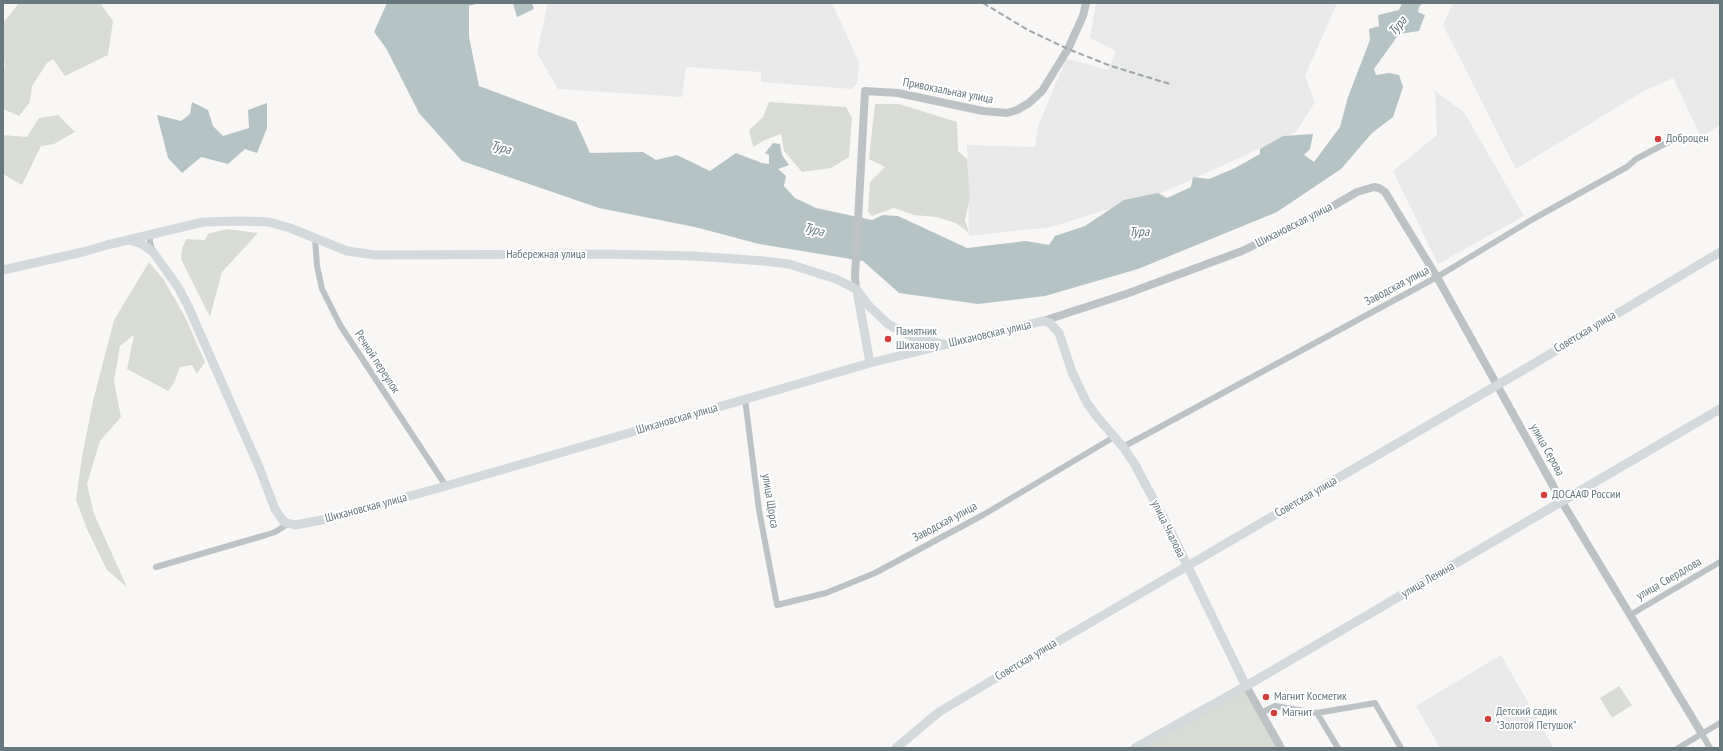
<!DOCTYPE html>
<meta charset="utf-8">
<style>
body{margin:0}
#map{position:relative;width:1723px;height:751px;overflow:hidden;background:#f8f7f5;font-family:"PT Sans Narrow",sans-serif}
canvas{display:block}
.frame{position:absolute;inset:0;border:4px solid #66787d;pointer-events:none}
</style>
<div id="map">
<canvas width="1723" height="751"></canvas>
<div class="frame"></div>
</div>
<script>
const ctx = document.querySelector('canvas').getContext('2d');
ctx.lineJoin = 'round';
function fillPath(path, color) {
  ctx.fillStyle = color;
  ctx.fill(path, 'evenodd');
}
function poly(rows) {
  const path = new Path2D();
  for (const r of rows) {
    path.moveTo(r[0], r[1]);
    for (let i = 2; i < r.length; i += 2) path.lineTo(r[i], r[i + 1]);
  }
  return path;
}
function strokePath(path, color, width, dash) {
  ctx.strokeStyle = color;
  ctx.lineWidth = width;
  ctx.lineCap = dash ? 'butt' : 'round';
  ctx.setLineDash(dash || []);
  ctx.stroke(path);
}
function write(font, color, halo, rows, align = 'center') {
  ctx.font = font + ' "PT Sans Narrow",sans-serif';
  ctx.lineWidth = 4;
  ctx.setLineDash([]);
  ctx.textBaseline = 'middle';
  ctx.strokeStyle = halo;
  ctx.fillStyle = color;
  for (const [text, x, y, turn = 0] of rows) {
    ctx.save();
    ctx.translate(x, y);
    ctx.rotate((+turn || 0) * Math.PI / 180);
    ctx.textAlign = isNaN(turn) ? turn : align;
    if (halo) ctx.strokeText(text, 0, 0);
    ctx.fillText(text, 0, 0);
    ctx.restore();
  }
}
fillPath(poly([
 [548,3,832,3,859,62,857,84,852,89,761,82,761,72,686,67,682,97,558,89,537,53],
 [1096,3,1337,3,1305,76,1315,102,1296,132,1164,192,1051,227,969,236,967,145,1035,147,1038,126,1066,59,1080,62,1108,70,1116,51,1090,38],
 [1453,3,1720,3,1720,125,1701,137,1673,78,1642,92,1516,169,1443,25],
 [1435,91,1464,112,1524,216,1438,264,1393,171,1437,135],
 [1501,655,1554,748,1440,748,1416,706]
]), '#e9e9e9');
fillPath(poly([
 [19,3,100,3,113,21,108,55,65,76,53,59,47,63,32,86,30,102,19,116,3,109,3,69,5,65,3,57,3,23],
 [769,102,846,107,852,118,849,157,831,168,802,172,784,151,781,134,765,140,753,147,749,130,763,117],
 [875,104,899,104,957,122,958,151,967,159,970,197,965,220,969,233,956,223,936,217,914,215,894,208,872,216,868,211,870,182,885,167,869,159],
 [58,115,75,132,54,144,41,146,22,185,3,174,3,135,27,137,39,118],
 [227,229,258,233,222,272,210,317,181,259,182,249,186,239,205,240,208,234],
 [149,262,164,280,185,317,205,362,197,374,192,365,180,367,174,383,168,391,127,369,134,335,120,346,114,381,121,417,100,441,87,484,94,514,127,587,107,570,87,529,76,500,82,457,93,401,114,320],
 [1246,686,1281,748,1137,748],
 [1619,686,1632,705,1612,718,1600,698]
]), '#d9dcd5');
fillPath(poly([
 [387,3,479,3,469,6,469,37,479,86,576,122,590,153,643,152,656,160,677,155,710,171,736,153,762,163,769,164,769,155,765,153,773,143,780,144,782,155,789,165,778,169,786,176,784,186,795,198,816,208,872,220,883,215,898,216,967,248,1026,241,1049,245,1055,236,1085,226,1124,200,1158,193,1167,198,1191,187,1193,177,1209,179,1235,168,1260,154,1260,149,1283,136,1313,134,1310,149,1304,155,1314,162,1340,127,1348,97,1370,40,1369,29,1379,26,1378,15,1399,10,1402,3,1423,3,1419,7,1418,12,1425,15,1419,31,1399,34,1374,69,1376,75,1389,73,1399,75,1403,87,1393,117,1372,133,1341,169,1277,212,1138,269,1045,296,978,304,899,293,863,261,759,244,695,227,599,208,462,161,419,113,386,48,374,32],
 [511,3,532,3,534,9,517,17,513,4],
 [192,102,208,110,213,126,223,136,249,128,248,110,267,103,267,128,257,153,245,149,228,164,201,157,182,173,168,158,157,115,181,121,190,114]
]), '#b5c3c4');
strokePath(poly([
 [150,234,150,242,153,252],
 [315,238,317,266,322,289,340,325,446,486],
 [745,399,759,510,777,605,826,593,875,573,983,515,1114,437],
 [1123,447,1437,277,1533,219,1627,167,1636,159,1676,138],
 [156,567,266,535,275,532,288,524],
 [1630,615,1720,562],
 [1261,713,1275,706,1317,713,1375,703,1401,748],
 [1317,713,1338,748],
 [1702,734,1710,748],
 [1678,748,1720,723]
]), '#bdc3c5', 6);
strokePath(poly([
 [856,289,855,276,865,91,898,93,983,111,1007,113,1017,110,1029,103,1042,91,1068,49,1083,16,1086,3],
 [1043,321,1126,294,1242,251,1321,213,1357,192,1374,187,1379,188,1385,192,1437,277,1562,502,1702,734],
 [1246,686,1281,748]
]), '#bdc3c5', 8);
strokePath(poly([
 [129,240,142,244,153,252,178,287,188,306,259,467,275,509,284,522,295,525,327,519,446,486,870,363,1043,321,1050,323,1059,333,1072,372,1087,403,1098,418,1123,447,1134,463,1170,530,1246,686],
 [3,270,83,252,107,245,203,222,241,221,269,222,290,228,347,251,375,255,601,254,694,256,764,261,789,264,836,279,856,289,870,307,888,324,904,333,920,340,943,344],
 [857,291,870,363],
 [896,748,939,712,1016,666,1530,366,1720,252],
 [1135,748,1246,686,1720,409]
]), '#d4d9db', 9);
strokePath(poly([
 [983,3,1028,30,1068,49,1111,66,1170,84]
]), '#9ea7a9', 2, [6, 3]);
for (const [x, y, r, color] of [
 [1658,139,4,"#d13f3c"],
 [888,339,4,"#d13f3c"],
 [1544,495,4,"#d13f3c"],
 [1266,697,4,"#d13f3c"],
 [1274,713,4,"#d13f3c"],
 [1488,719,4,"#d13f3c"]
]) {
  const dot = new Path2D();
  dot.arc(x, y, r, 0, 2 * Math.PI);
  ctx.fillStyle = color;
  ctx.fill(dot);
  strokePath(dot, '#fff', 1.5);
}
write('12px', '#66787d', '#fff', [
 ["Привокзальная улица",948,91,11],
 ["Шихановская улица",1294,225,-27],
 ["Набережная улица",546,255],
 ["Заводская улица",1397,286,-28],
 ["Советская улица",1585,332,-31],
 ["Шихановская улица",990,334,-13],
 ["Речной переулок",377,362,57],
 ["Шихановская улица",677,419,-16],
 ["улица Серова",1547,450,61],
 ["Советская улица",1306,497,-30],
 ["улица Щорса",770,501,81],
 ["Шихановская улица",366,508,-15],
 ["Заводская улица",945,522,-28],
 ["улица Чкалова",1168,529,64],
 ["улица Свердлова",1669,579,-30],
 ["улица Ленина",1428,580,-30],
 ["Советская улица",1026,660,-31]
]);
write('12px', '#66787d', '#fff', [
 ["Доброцен",1666,139],
 ["Памятник",896,332],
 ["Шиханову",896,346],
 ["ДОСААФ России",1552,495],
 ["Магнит Косметик",1274,697],
 ["Детский садик",1496,712],
 ["\"Золотой Петушок\"",1496,726],
 ["Магнит",1282,713]
], 'left');
write('italic 13px', '#607678', '#fff', [
 ["Тура",1398,26,-50],
 ["Тура",501,148,15],
 ["Тура",814,230,15],
 ["Тура",1139,232]
]);
</script>
